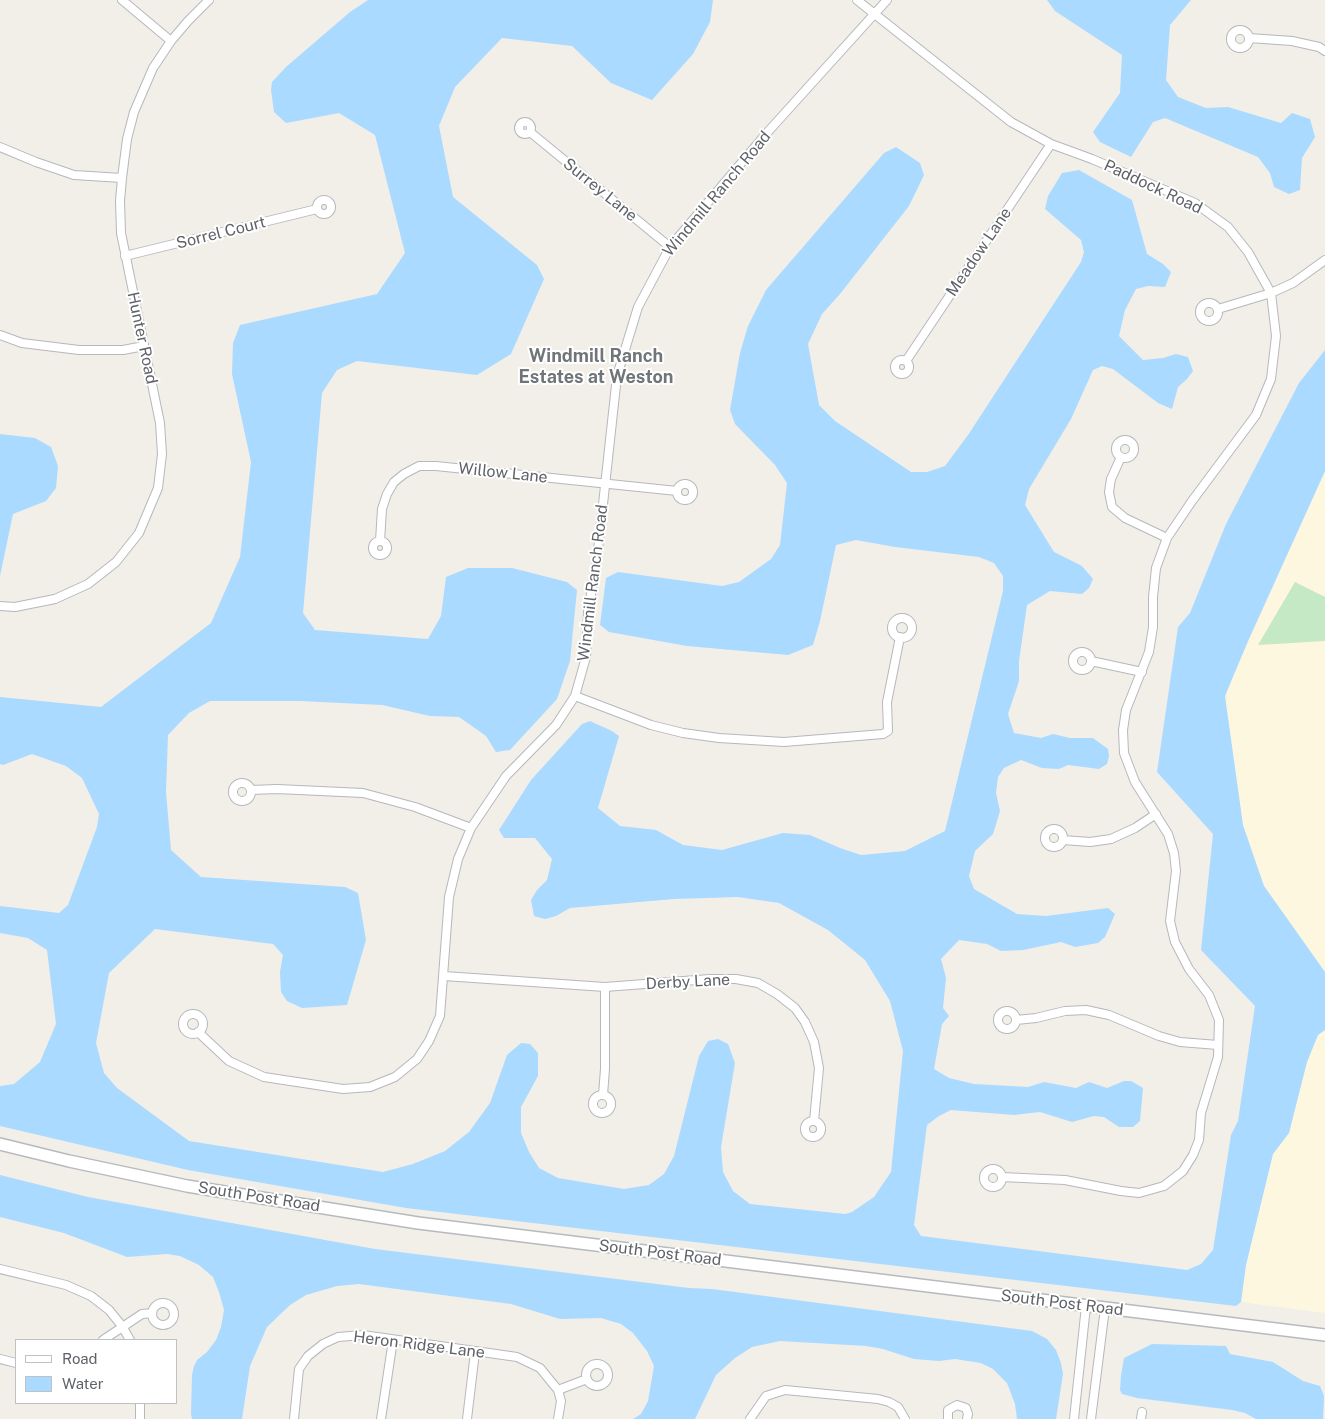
<!DOCTYPE html>
<style>
body{margin:0}
#map{position:relative;width:1325px;height:1419px;overflow:hidden;background:#f1efe8;font-family:"Public Sans",sans-serif}
canvas{display:block}
.legend{position:absolute;left:15px;top:1339px;width:162px;height:65px;box-sizing:border-box;background:#fff;border:1px solid #bfc1c3;margin:0;padding:6px 9px;list-style:none;font-size:15px;color:#5f6368}
.legend li{display:flex;align-items:center;gap:10px;height:25px}
.legend b{width:25px;border:1px solid #bfc1c3}
</style>
<div id="map">
<canvas width="1325" height="1419"></canvas>
<ul class="legend">
<li><b style="height:6px;background:#fff"></b>Road</li>
<li><b style="height:14px;background:#aadaff"></b>Water</li>
</ul>
</div>
<script>
const ctx = document.querySelector('canvas').getContext('2d');
ctx.lineJoin = 'round';
function fillPath(path, color) {
  ctx.fillStyle = color;
  ctx.fill(path, 'evenodd');
}
function poly(rows) {
  const path = new Path2D();
  for (const r of rows) {
    if (r.length === 3) {
      path.moveTo(r[0] + r[2], r[1]);
      path.arc(r[0], r[1], r[2], 0, 2 * Math.PI);
      continue;
    }
    path.moveTo(r[0], r[1]);
    for (let i = 2; i < r.length; i += 2) path.lineTo(r[i], r[i + 1]);
  }
  return path;
}
function strokePath(path, color, width, dash) {
  ctx.strokeStyle = color;
  ctx.lineWidth = width;
  ctx.lineCap = dash ? 'butt' : 'round';
  ctx.setLineDash(dash || []);
  ctx.stroke(path);
}
function write(font, color, halo, rows, align = 'center') {
  ctx.font = font + ' "Public Sans",sans-serif';
  ctx.lineWidth = 4;
  ctx.setLineDash([]);
  ctx.textBaseline = 'middle';
  ctx.strokeStyle = halo;
  ctx.fillStyle = color;
  for (const [text, x, y, turn = 0] of rows) {
    ctx.save();
    ctx.translate(x, y);
    ctx.rotate((+turn || 0) * Math.PI / 180);
    ctx.textAlign = isNaN(turn) ? turn : align;
    if (halo) ctx.strokeText(text, 0, 0);
    ctx.fillText(text, 0, 0);
    ctx.restore();
  }
}
fillPath(poly([
 [1325,472,1325,972,1264,886,1242,825,1225,719,1227,689],
 [1325,1030,1325,1313,1241,1302,1246,1265,1273,1154,1289,1133,1307,1062,1318,1035]
]), '#fef7e0');
fillPath(poly([
 [1295,582,1325,597,1325,641,1258,645]
]), '#c5e8c5');
fillPath(poly([
 [368,0,713,0,710,22,693,54,652,100,611,83,572,46,502,38,455,87,439,126,453,197,537,265,544,279,511,354,477,375,357,361,337,370,322,393,303,613,315,630,428,639,441,616,446,577,468,568,512,568,567,582,577,590,570,661,557,699,510,750,496,752,486,736,459,717,430,716,382,705,300,701,210,701,189,713,168,735,166,792,171,850,201,877,345,887,358,893,366,940,347,1005,302,1008,287,1001,281,992,280,972,283,955,273,944,155,929,109,973,96,1043,104,1073,117,1088,189,1141,383,1172,413,1164,445,1151,469,1132,490,1103,507,1055,521,1043,530,1044,538,1053,538,1076,521,1107,521,1133,529,1152,539,1168,558,1178,624,1189,649,1185,664,1174,674,1156,699,1056,708,1041,718,1039,728,1044,735,1063,721,1147,723,1172,733,1191,750,1204,845,1214,852,1212,874,1197,891,1172,903,1051,890,1001,865,960,828,930,779,903,738,897,674,899,570,908,556,916,545,919,534,916,531,900,537,890,547,880,552,859,535,838,504,838,499,830,531,780,582,724,590,721,612,731,619,736,598,808,620,826,656,830,683,845,722,850,783,833,810,835,840,848,861,855,905,851,945,831,1003,591,1003,576,994,563,979,557,895,547,856,540,836,545,820,621,813,645,788,655,687,646,609,632,600,625,606,578,618,572,722,586,739,582,771,559,780,545,787,483,775,465,735,424,730,410,740,353,748,326,766,290,884,153,896,147,920,163,924,175,909,206,840,294,822,314,808,344,819,405,835,421,911,472,927,472,945,466,968,435,1081,262,1084,252,1081,240,1045,209,1048,196,1062,173,1079,170,1132,200,1147,254,1163,264,1171,272,1165,287,1148,286,1136,289,1125,310,1119,336,1143,360,1163,358,1176,354,1188,357,1193,371,1187,379,1178,387,1172,409,1158,403,1113,369,1102,366,1093,370,1071,419,1029,489,1025,505,1054,552,1082,566,1093,579,1089,588,1082,594,1050,591,1027,605,1019,661,1019,681,1008,714,1014,733,1041,738,1053,734,1070,738,1093,738,1108,749,1109,756,1107,764,1099,769,1068,765,1059,769,1042,768,1021,760,1004,768,998,777,996,793,1000,811,993,834,975,851,969,876,974,889,1017,914,1046,916,1108,908,1115,914,1105,937,1098,943,1075,947,1061,942,1023,950,1001,951,987,944,959,940,941,959,946,978,943,1008,949,1016,942,1024,934,1069,949,1078,974,1084,1028,1087,1044,1082,1076,1088,1089,1082,1107,1088,1124,1081,1131,1081,1143,1088,1140,1121,1133,1127,1119,1127,1104,1117,1094,1116,1072,1122,1040,1112,1014,1115,951,1110,939,1116,927,1125,914,1225,921,1236,1187,1270,1201,1264,1213,1250,1231,1135,1238,1121,1255,1006,1201,950,1213,834,1157,772,1178,627,1190,613,1226,524,1299,383,1325,350,1325,471,1248,641,1225,696,1243,825,1264,886,1325,972,1325,1030,1318,1035,1307,1062,1289,1133,1273,1154,1246,1265,1241,1302,1236,1306,406,1208,188,1170,0,1126,0,1086,14,1084,40,1062,56,1024,47,950,28,938,0,933,0,906,59,913,68,905,97,827,99,814,82,778,66,766,32,754,3,765,0,764,0,697,101,707,211,623,240,557,251,462,232,374,233,343,240,325,377,294,405,253,375,135,339,113,286,123,274,112,271,90,272,82,286,67,350,12],
 [1047,0,1191,0,1170,25,1166,80,1178,97,1206,108,1228,107,1281,123,1292,113,1310,119,1315,137,1302,158,1300,190,1289,194,1274,187,1270,173,1258,157,1165,118,1153,122,1131,157,1100,142,1093,132,1120,93,1122,55,1055,11],
 [0,434,35,438,51,447,58,466,56,488,46,501,13,514,0,576],
 [0,1175,88,1197,375,1249,689,1288,712,1289,1032,1331,1047,1339,1056,1350,1061,1363,1063,1374,1056,1419,1017,1419,1015,1404,1007,1383,993,1369,981,1363,955,1359,939,1361,914,1359,883,1349,866,1346,780,1341,752,1347,735,1358,716,1375,695,1419,633,1419,641,1414,648,1401,654,1366,647,1351,633,1333,621,1324,601,1318,560,1319,511,1304,359,1284,337,1286,306,1295,290,1305,267,1327,250,1366,242,1419,192,1419,191,1414,192,1375,194,1366,197,1360,207,1352,216,1340,221,1327,224,1310,219,1292,213,1277,199,1265,180,1256,167,1254,127,1257,64,1233,0,1217],
 [1152,1344,1226,1346,1230,1354,1273,1362,1303,1381,1320,1386,1324,1396,1323,1419,1256,1419,1245,1413,1232,1410,1137,1398,1122,1394,1120,1390,1121,1375,1124,1358]
]), '#aadaff');
const street = poly([
 [122,0,171,41],
 [857,0,1011,122,1051,144,1092,159,1195,203,1228,227,1248,252,1271,293,1276,336,1271,379,1256,415,1192,501,1167,538,1156,568,1153,597,1153,627,1149,652,1126,710,1123,730,1124,753,1135,782,1168,834,1174,853,1176,871,1170,921,1175,942,1189,969,1209,995,1219,1020,1218,1057,1201,1113,1199,1140,1193,1155,1183,1171,1164,1186,1139,1193,1121,1191,1065,1180,1002,1177],
 [1240,39,9],
 [1249,38,1292,41,1319,47,1325,51],
 [525,128,6],
 [530,132,670,247],
 [0,147,36,162,74,175,122,178],
 [324,207,7],
 [125,256,317,209],
 [1209,312,9],
 [1218,309,1271,293,1293,283,1325,260],
 [0,335,22,343,79,350,123,350,144,346],
 [902,367,7],
 [906,361,1051,144],
 [1125,449,9],
 [1121,457,1111,479,1109,492,1112,507,1125,518,1167,538],
 [685,492,8],
 [380,541,382,509,387,494,394,482,404,474,419,466,436,466,677,491],
 [380,548,7],
 [0,606,15,607,55,599,88,584,116,562,139,533,158,488,162,454,160,423,121,233,120,201,122,178,127,139,134,112,153,68,171,41,188,21,209,0],
 [902,628,10],
 [1082,661,9],
 [1091,661,1142,672],
 [575,696,651,725,683,733,719,738,784,742,883,734,888,731,887,702,900,637],
 [242,792,9],
 [251,790,277,789,363,793,415,807,471,828],
 [1054,838,9],
 [1063,840,1090,842,1111,839,1135,828,1156,814],
 [444,976,605,987,710,979,736,979,758,983,777,994,795,1008,805,1022,814,1042,819,1068,814,1121],
 [1007,1020,9],
 [193,1024,10],
 [1016,1020,1036,1018,1065,1011,1086,1010,1109,1015,1159,1036,1180,1042,1218,1045],
 [198,1032,229,1061,264,1077,343,1089,370,1087,395,1077,417,1059,429,1041,440,1016,449,897,458,859,471,828,506,776,556,725,575,696,586,657,588,612,597,559,617,376,638,307,670,247,765,135,887,0],
 [603,1095,605,1069,605,987],
 [602,1104,9],
 [813,1129,8],
 [993,1178,9],
 [0,1269,66,1285,91,1296,109,1310,122,1326,130,1340],
 [163,1314,11],
 [103,1340,142,1314,152,1313],
 [0,1359,16,1363],
 [597,1375,11],
 [558,1390,587,1379],
 [140,1403,140,1419],
 [294,1419,299,1369,308,1356,323,1344,338,1337,363,1335,517,1357,540,1368,558,1390,561,1401,558,1419],
 [381,1419,393,1340],
 [467,1419,475,1352],
 [750,1419,766,1396,785,1390,878,1399,889,1402,898,1407,905,1419],
 [948,1419,948,1410,957,1405,966,1408,968,1414,967,1419],
 [1074,1419,1086,1306],
 [1091,1419,1105,1308],
 [1141,1419,1142,1412]
]);
const secondary = poly([
 [0,1144,69,1161,187,1186,418,1223,1325,1335]
]);
strokePath(street, '#b5b8bc', 10);
strokePath(secondary, '#b6babf', 14);
strokePath(street, '#fff', 8);
strokePath(secondary, '#fff', 11);
write('16px', '#5f6368', '#fff', [
 ["Paddock Road",1153,187,25],
 ["Surrey Lane",600,190,39],
 ["Windmill Ranch Road",717,194,-50],
 ["Sorrel Court",221,233,-14],
 ["Meadow Lane",979,252,-56],
 ["Hunter Road",142,338,78],
 ["Willow Lane",503,473,6],
 ["Windmill Ranch Road",593,583,-83],
 ["Derby Lane",688,982,-3],
 ["South Post Road",259,1197,9],
 ["South Post Road",660,1253,7],
 ["South Post Road",1062,1303,7],
 ["Heron Ridge Lane",419,1345,7]
]);
write('bold 18px', '#70757a', '#fff', [
 ["Windmill Ranch",596,356],
 ["Estates at Weston",596,377]
]);
</script>
